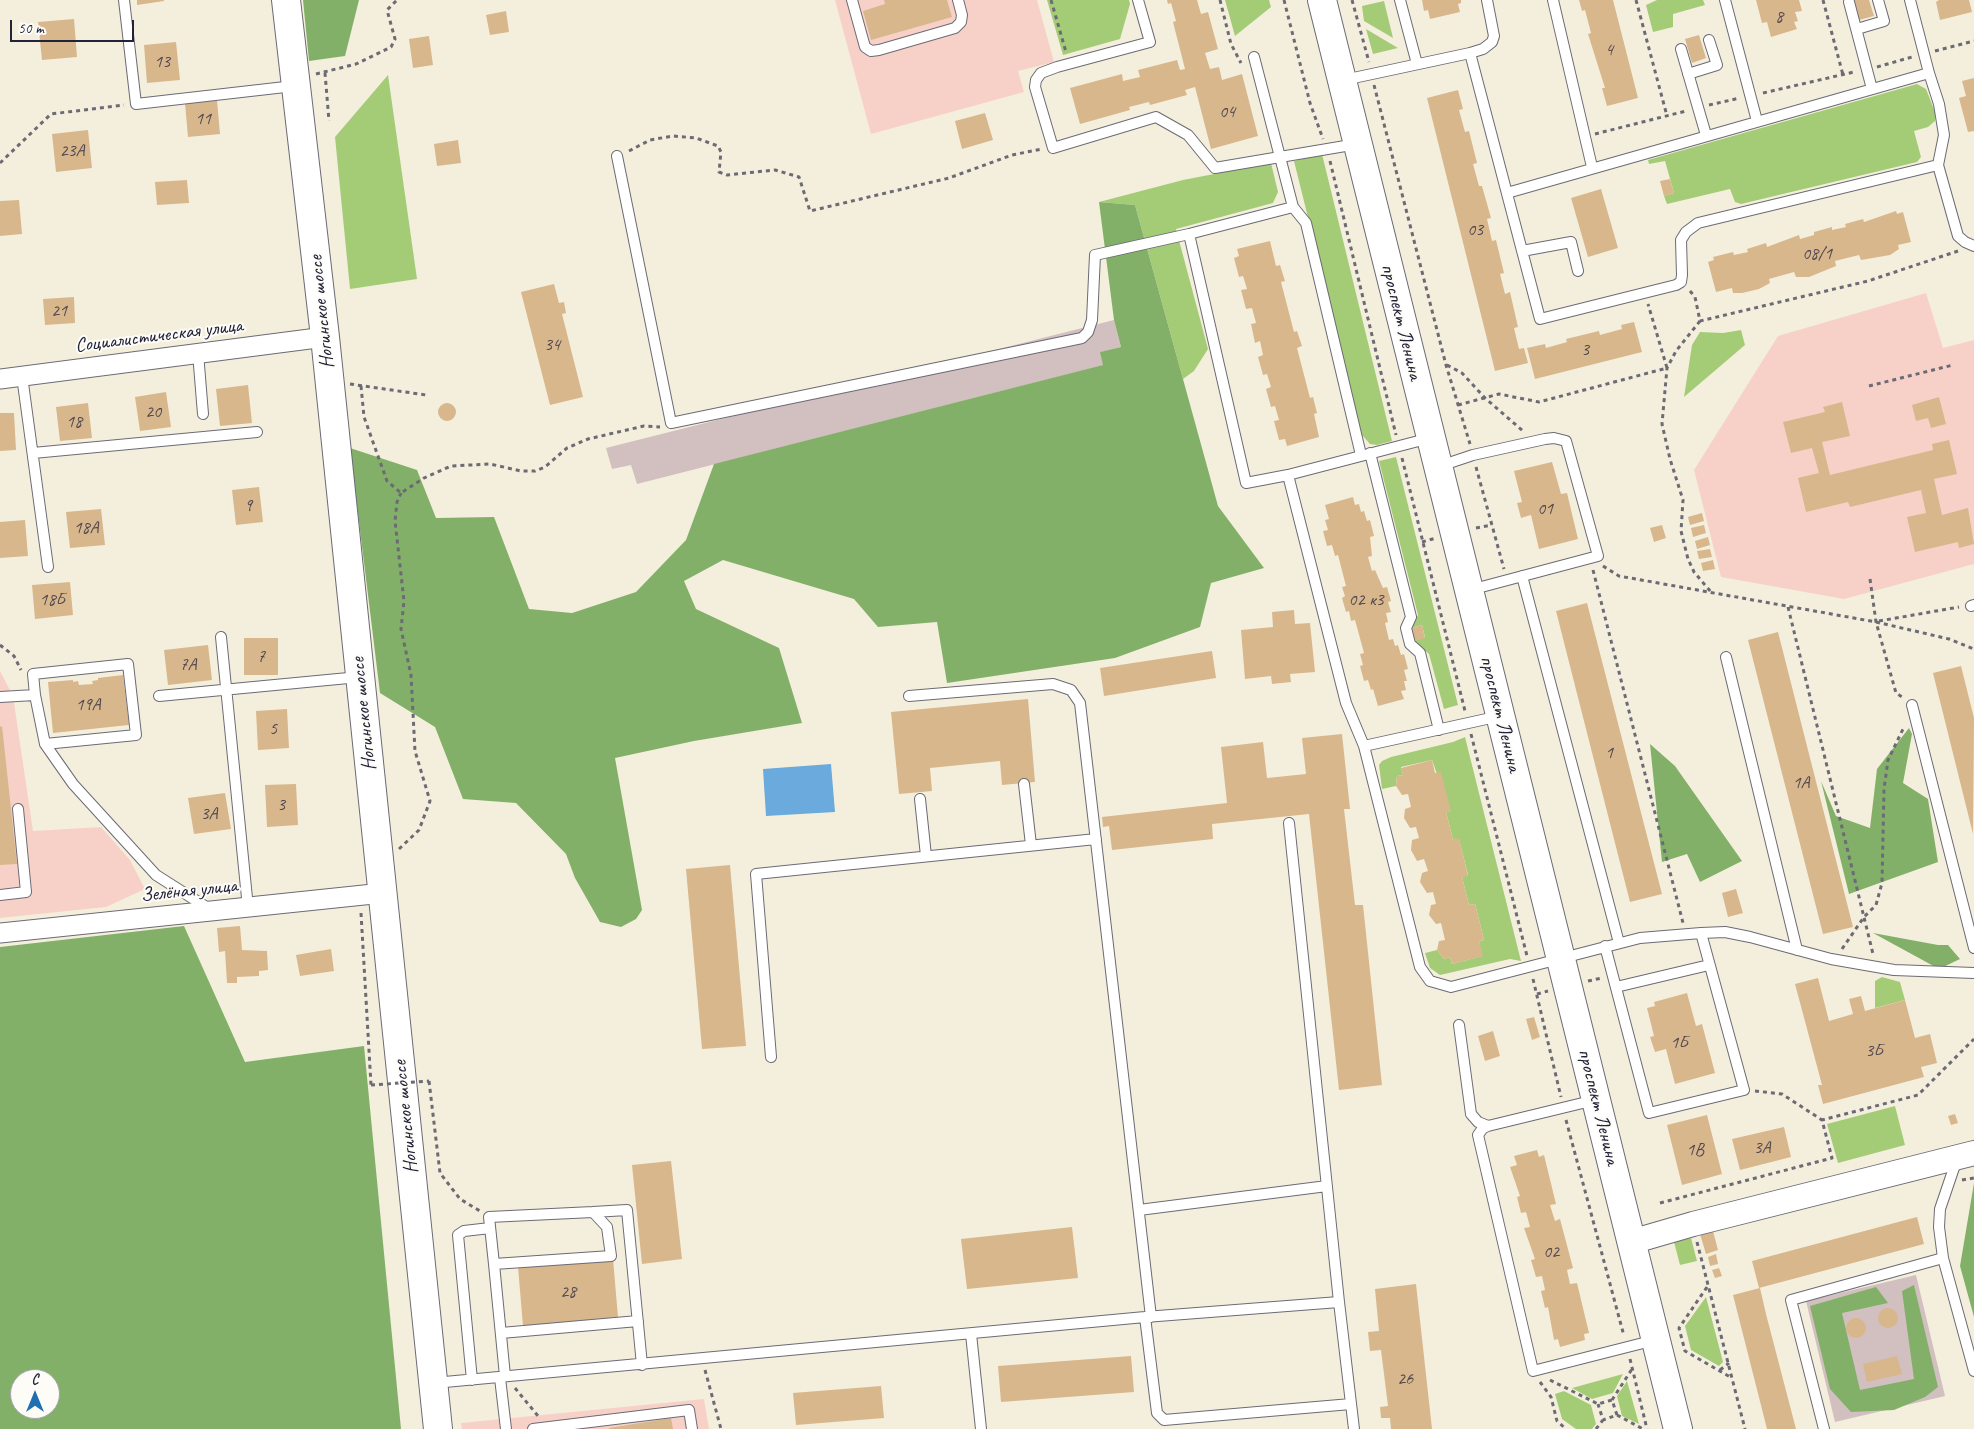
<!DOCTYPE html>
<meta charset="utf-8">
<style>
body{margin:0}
#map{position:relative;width:1974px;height:1429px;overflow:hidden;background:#f4efdd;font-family:Caveat,sans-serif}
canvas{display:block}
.north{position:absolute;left:10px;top:1369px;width:50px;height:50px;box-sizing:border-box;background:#fdfcf7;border:1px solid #a5a5ac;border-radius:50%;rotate:0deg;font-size:14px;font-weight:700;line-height:20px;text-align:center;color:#22223b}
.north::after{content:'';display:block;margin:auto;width:18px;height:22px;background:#1f6fb2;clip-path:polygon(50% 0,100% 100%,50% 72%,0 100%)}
.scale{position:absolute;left:10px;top:20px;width:124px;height:22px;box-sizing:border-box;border:2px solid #22223b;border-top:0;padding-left:6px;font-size:15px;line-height:18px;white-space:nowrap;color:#22223b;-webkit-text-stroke:4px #fdfcf7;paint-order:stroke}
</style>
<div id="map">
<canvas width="1974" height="1429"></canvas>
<div class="north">С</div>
<div class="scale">50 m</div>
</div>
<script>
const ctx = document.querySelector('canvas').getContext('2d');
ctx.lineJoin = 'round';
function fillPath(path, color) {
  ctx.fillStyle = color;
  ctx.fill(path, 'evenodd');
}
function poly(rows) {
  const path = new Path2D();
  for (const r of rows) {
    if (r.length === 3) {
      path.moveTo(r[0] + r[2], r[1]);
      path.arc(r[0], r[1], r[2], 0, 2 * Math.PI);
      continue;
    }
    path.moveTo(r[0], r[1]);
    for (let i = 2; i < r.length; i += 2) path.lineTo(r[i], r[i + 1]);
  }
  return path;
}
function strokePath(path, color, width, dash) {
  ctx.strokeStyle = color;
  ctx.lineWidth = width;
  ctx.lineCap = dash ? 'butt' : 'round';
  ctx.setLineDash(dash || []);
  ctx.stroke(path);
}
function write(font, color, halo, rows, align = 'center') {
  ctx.font = font + ' Caveat,sans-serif';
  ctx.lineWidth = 4;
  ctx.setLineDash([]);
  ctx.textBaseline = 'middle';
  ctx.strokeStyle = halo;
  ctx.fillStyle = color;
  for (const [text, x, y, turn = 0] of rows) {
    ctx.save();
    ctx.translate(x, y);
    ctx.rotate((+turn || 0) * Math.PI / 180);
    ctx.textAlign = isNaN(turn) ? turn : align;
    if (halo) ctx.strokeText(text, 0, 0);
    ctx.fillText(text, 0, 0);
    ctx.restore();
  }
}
fillPath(poly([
 [835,0,1037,0,1054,62,1018,71,1024,92,871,134],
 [1926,293,1943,348,1974,340,1974,564,1844,599,1721,577,1694,470,1778,336],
 [0,671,13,696,33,831,101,827,130,860,145,889,106,907,0,918],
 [704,1399,709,1429,462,1429,461,1423]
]), '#f7d1c7');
fillPath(poly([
 [1114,320,1121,347,1101,352,1104,365,637,484,631,465,612,469,606,448],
 [1916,1275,1945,1396,1835,1422,1806,1301]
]), '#d2bfc0');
fillPath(poly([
 [1047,0,1129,0,1130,4,1120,39,1063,55],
 [1225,0,1269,0,1271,7,1235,36],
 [1657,0,1703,0,1705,5,1673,14,1673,27,1653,32,1646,5],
 [1384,1,1393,38,1364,21,1362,6],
 [1366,29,1398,48,1373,54],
 [388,75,417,279,350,289,335,137],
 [1917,84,1926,89,1935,112,1935,121,1928,127,1914,131,1921,157,1917,162,1741,204,1735,202,1730,189,1667,204,1664,196,1674,193,1665,161,1649,164,1648,160],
 [1322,154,1392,441,1377,445,1370,444,1362,435,1294,161],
 [1271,163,1278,192,1273,203,1176,229,1208,349,1194,371,1183,379,1135,205,1099,202,1183,180],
 [1741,330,1745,345,1684,397,1692,345,1700,332,1723,333],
 [1396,457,1458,705,1444,709,1429,654,1414,641,1425,637,1422,625,1411,628,1418,615,1379,461],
 [1465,737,1521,961,1510,959,1440,975,1430,968,1425,953,1437,950,1444,959,1450,957,1452,964,1482,956,1479,941,1484,940,1475,904,1469,905,1462,877,1468,875,1459,839,1453,840,1446,812,1450,811,1432,760,1401,767,1403,775,1397,776,1396,786,1382,789,1379,765,1382,761,1391,757,1453,742],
 [1882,977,1900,982,1905,1000,1875,1008,1875,981],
 [1895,1106,1905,1145,1838,1163,1827,1124],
 [1691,1238,1697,1261,1680,1265,1674,1242],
 [1706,1297,1723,1362,1719,1366,1691,1350,1685,1326],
 [1623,1374,1613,1393,1592,1399,1572,1388],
 [1627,1381,1639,1424,1622,1416,1617,1396],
 [1564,1391,1591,1405,1596,1424,1592,1429,1576,1429,1562,1419,1555,1394]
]), '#a4cc77');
fillPath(poly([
 [303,0,359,0,345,56,309,61],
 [1099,202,1135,205,1218,506,1264,568,1211,583,1200,627,1115,658,947,683,937,622,878,627,854,599,723,560,684,581,696,609,779,648,802,723,694,741,615,758,642,910,636,919,621,927,600,922,575,878,566,854,516,803,463,799,435,727,380,693,350,448,417,470,436,518,494,517,529,609,572,613,636,592,686,540,714,464,1103,365,1100,352,1121,347,1114,320],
 [1909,728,1912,734,1903,783,1928,799,1938,862,1849,894,1821,781,1836,816,1870,828,1877,769],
 [1650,744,1675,766,1742,861,1700,882,1687,854,1662,862],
 [184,926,245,1062,364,1046,401,1429,0,1429,0,947],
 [20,1379,50,1379,50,1409,20,1409],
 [1873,933,1938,945,1948,945,1960,959,1939,969],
 [1974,1183,1974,1317,1960,1266],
 [1914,1285,1938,1387,1925,1397,1894,1410,1851,1412,1830,1389,1810,1306,1876,1287,1888,1303,1842,1313,1860,1390,1914,1379,1902,1291]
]), '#83b068');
fillPath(poly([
 [831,764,835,812,766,816,763,769]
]), '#6aaadd');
fillPath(poly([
 [137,0,164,0,164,1,137,5],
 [884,0,947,0,952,17,871,40,863,11,885,4],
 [1167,0,1197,0,1201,14,1208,12,1218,49,1205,53,1210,69,1219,67,1222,80,1242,74,1258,136,1211,149,1195,87,1185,90,1187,95,1150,105,1149,102,1129,107,1130,110,1080,124,1070,88,1122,74,1123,81,1140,77,1138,70,1177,60,1180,70,1185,69,1173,22,1176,21,1171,3,1168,4],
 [1422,0,1461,0,1461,3,1458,4,1460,12,1430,19,1428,10,1424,11],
 [1579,0,1613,0,1638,98,1607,106,1602,88,1605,88,1588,34,1591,33,1585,10,1582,11],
 [1756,0,1799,0,1802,11,1795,12,1798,21,1794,22,1797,29,1771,37,1767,22,1762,23],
 [1853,0,1869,0,1874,16,1859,20],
 [1939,0,1969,0,1972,12,1940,20,1936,2],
 [506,11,509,32,490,35,486,15],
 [74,19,77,57,42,60,38,22],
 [1699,35,1706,58,1692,63,1685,39],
 [429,36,433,65,413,68,409,39],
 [176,42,180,80,147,83,144,45],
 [1974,78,1974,131,1968,132,1959,98,1966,96,1962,81],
 [1458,90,1463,109,1459,110,1465,132,1469,131,1477,163,1473,164,1479,186,1482,186,1491,218,1487,219,1492,241,1496,240,1504,273,1500,274,1505,294,1510,292,1518,327,1514,328,1519,349,1524,348,1528,363,1495,371,1427,98],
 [217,100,220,134,188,137,185,103],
 [985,113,993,140,962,149,955,121],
 [88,130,92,168,56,172,52,134],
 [458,140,461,163,437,166,434,144],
 [1670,179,1674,193,1664,196,1660,181],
 [187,180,189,203,157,205,155,182],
 [1601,189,1618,248,1588,257,1571,198],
 [19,200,22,234,0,236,0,201],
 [1896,211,1897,214,1903,212,1911,242,1898,245,1899,249,1890,255,1861,260,1859,255,1835,261,1836,266,1809,277,1796,277,1794,272,1769,279,1770,283,1759,289,1742,293,1733,293,1732,288,1716,292,1708,262,1714,260,1713,257,1733,252,1734,255,1748,252,1747,249,1766,243,1767,247,1799,235,1800,239,1814,235,1814,232,1832,227,1832,230,1846,227,1845,224,1863,219,1864,222],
 [1270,241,1276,266,1280,265,1285,281,1281,282,1294,332,1297,331,1302,346,1297,348,1310,398,1313,397,1317,413,1314,414,1319,437,1287,446,1285,439,1279,440,1274,421,1279,420,1275,406,1271,407,1266,389,1271,387,1267,374,1263,375,1258,357,1263,355,1260,341,1255,343,1251,324,1256,323,1252,308,1246,309,1241,290,1247,289,1243,276,1239,277,1234,258,1239,256,1237,249],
 [554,284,559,303,564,302,566,313,562,314,583,397,550,405,521,292],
 [74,297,75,323,45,325,43,299],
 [1634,322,1642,352,1535,379,1527,348,1545,344,1546,348,1567,342,1566,339,1599,331,1600,335,1622,329,1621,325],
 [248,385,252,423,220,426,216,389],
 [166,392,171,427,140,431,135,397],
 [1939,397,1946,424,1931,428,1928,418,1916,421,1912,405],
 [1842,402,1850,436,1822,442,1830,475,1933,450,1932,444,1949,440,1957,474,1934,479,1942,515,1968,508,1974,544,1959,548,1958,542,1915,552,1907,517,1926,513,1921,490,1850,507,1848,502,1806,512,1798,478,1819,473,1812,448,1791,453,1783,422,1825,412,1823,407],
 [88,403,92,438,60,441,56,407],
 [447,412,9],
 [0,413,14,413,16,450,0,451],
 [1552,462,1561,494,1567,493,1578,539,1539,549,1531,515,1521,518,1517,503,1522,502,1514,471],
 [259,487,263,522,236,525,232,490],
 [1353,497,1355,505,1359,504,1361,512,1364,511,1367,521,1370,520,1374,536,1370,537,1372,556,1368,557,1372,571,1375,570,1383,588,1387,587,1391,601,1388,602,1391,612,1386,613,1388,622,1385,623,1389,640,1393,639,1395,646,1398,645,1401,655,1404,654,1408,669,1404,670,1407,681,1404,681,1406,690,1401,691,1404,699,1378,706,1373,689,1371,690,1368,680,1364,681,1360,666,1363,665,1360,654,1364,653,1355,620,1351,621,1349,611,1346,612,1342,598,1345,596,1342,587,1346,586,1338,555,1335,556,1332,545,1327,546,1323,531,1328,530,1325,520,1329,519,1325,505],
 [101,509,105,545,70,548,66,512],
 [1702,513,1704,521,1690,525,1688,517],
 [25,520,28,556,0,558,0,522],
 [1662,525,1666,538,1654,542,1650,528],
 [1704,525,1706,533,1693,537,1691,528],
 [1708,537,1710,545,1697,549,1695,541],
 [1710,549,1712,557,1699,559,1697,551],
 [1713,560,1715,569,1703,571,1701,563],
 [70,582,73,615,35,619,32,585],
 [1587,603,1662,894,1630,902,1556,611],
 [1294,610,1295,624,1310,623,1315,672,1290,674,1291,682,1272,684,1271,676,1245,679,1241,630,1273,627,1272,612],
 [1422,625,1425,638,1414,641,1411,628],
 [1778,632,1853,927,1823,934,1748,640],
 [244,638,278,638,278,675,244,675],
 [208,645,212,680,168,685,164,650],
 [1212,651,1216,678,1104,696,1100,668],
 [1961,666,1974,718,1973,834,1933,673],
 [123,675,129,725,53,733,48,682,73,680,73,682,78,681,79,685,93,684,92,681,98,680,98,678],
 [1028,699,1035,782,1002,785,1000,761,930,768,932,791,899,794,891,712],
 [287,709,289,748,258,750,256,711],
 [2,726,17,864,0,865,0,727],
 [1342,734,1350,809,1344,809,1355,905,1363,905,1382,1085,1339,1090,1309,814,1212,824,1213,839,1112,850,1109,826,1103,827,1102,817,1227,803,1221,747,1263,742,1267,778,1306,774,1302,738],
 [1432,760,1435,773,1441,772,1451,811,1446,812,1453,840,1459,838,1468,876,1462,877,1469,905,1475,904,1484,940,1479,941,1483,956,1452,964,1450,957,1444,959,1437,950,1439,941,1445,940,1441,923,1436,924,1429,915,1431,905,1436,904,1433,892,1427,893,1420,882,1422,873,1428,871,1424,859,1417,861,1411,850,1412,840,1419,838,1416,827,1410,828,1404,818,1405,809,1411,807,1408,794,1402,795,1396,786,1397,776,1403,775,1401,768],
 [296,784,298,825,267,827,265,785],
 [225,793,231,829,194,834,188,798],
 [730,865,746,1046,702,1049,686,869],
 [1736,889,1743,913,1728,917,1722,893],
 [240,926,242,950,267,951,268,970,259,971,259,976,237,977,237,983,227,983,225,951,219,952,217,928],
 [331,949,334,971,300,976,296,955],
 [1818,978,1829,1021,1853,1014,1849,999,1861,996,1865,1011,1905,1000,1915,1038,1930,1034,1937,1063,1921,1067,1924,1077,1823,1104,1818,1085,1822,1085,1795,984],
 [1687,993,1696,1026,1702,1024,1715,1073,1675,1084,1666,1049,1655,1052,1650,1037,1654,1036,1647,1008,1655,1006,1654,1002],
 [1534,1017,1540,1037,1532,1040,1526,1019],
 [1493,1031,1500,1056,1485,1061,1478,1036],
 [1955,1114,1958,1123,1951,1125,1948,1116],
 [1707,1115,1722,1174,1682,1185,1667,1125],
 [1784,1127,1791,1157,1740,1170,1732,1139],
 [1537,1150,1539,1157,1544,1155,1556,1204,1550,1205,1555,1221,1560,1219,1573,1268,1567,1270,1570,1284,1577,1283,1589,1333,1584,1334,1585,1340,1560,1347,1558,1339,1554,1340,1548,1307,1545,1308,1541,1291,1545,1290,1542,1276,1536,1277,1531,1260,1535,1259,1524,1228,1530,1227,1526,1212,1521,1213,1517,1197,1520,1196,1510,1167,1517,1165,1514,1156],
 [671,1161,682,1259,642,1264,632,1165],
 [1917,1217,1924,1244,1759,1288,1752,1261],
 [1072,1227,1078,1278,967,1289,961,1239],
 [1713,1231,1718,1250,1706,1254,1700,1234],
 [1716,1254,1718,1264,1710,1266,1708,1257],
 [613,1259,618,1317,523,1326,518,1267],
 [1719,1268,1722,1276,1715,1278,1712,1270],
 [1416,1284,1432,1429,1391,1429,1390,1418,1381,1418,1380,1407,1388,1406,1381,1350,1370,1351,1368,1332,1379,1331,1375,1289],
 [1760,1288,1766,1314,1796,1429,1767,1429,1733,1295],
 [1888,1318,10],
 [1856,1328,10],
 [1131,1356,1134,1392,1001,1402,998,1366],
 [1897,1356,1902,1374,1867,1382,1863,1364],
 [881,1386,884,1418,796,1425,793,1393],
 [671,1418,673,1429,609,1429,609,1428]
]), '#d8b78c');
const service = poly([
 [124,0,136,104,294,86],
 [852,0,865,47,871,51,879,50,955,28,961,22,962,15,958,0],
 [1138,0,1150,42,1057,67,1041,73,1036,80,1035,87,1053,148,1156,117,1188,135,1215,168,1357,144],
 [1400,0,1417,64],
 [1553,0,1592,167],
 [1725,0,1757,121],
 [1849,2,1872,89],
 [1857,29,1884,21,1878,0],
 [1681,49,1706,135],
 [1470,53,1483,49,1492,42,1494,36,1487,0],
 [1254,57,1293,207,1189,234,1246,483,1288,475,1430,438],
 [1929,73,1939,104,1944,135,1938,165],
 [1688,74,1717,65,1709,40],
 [1344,80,1470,53,1540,319,1676,285,1681,282,1682,275,1681,240,1686,232,1698,223,1938,165,1958,236,1965,242,1974,246],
 [617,156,671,423,1082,338,1088,332,1092,320,1095,255,1189,234],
 [1507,193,1929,73,1910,0],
 [1293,207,1306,223,1361,455],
 [1522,251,1571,242,1578,271],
 [198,353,203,414],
 [22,376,48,567],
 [33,453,257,432],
 [1370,453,1411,617,1406,628,1410,644,1420,653,1439,730],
 [1440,466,1473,455,1545,439,1554,438,1566,441,1598,556,1470,590],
 [1288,475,1346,703,1364,746],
 [1522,576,1619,943],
 [1971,606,1974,605],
 [221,637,248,908],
 [1726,657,1797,950],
 [159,696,359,677],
 [909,696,1053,684,1071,690,1080,703,1151,1317],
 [0,697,35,695],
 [1912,705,1974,948],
 [1500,716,1364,746,1420,967,1430,981,1451,987,1640,938,1701,933,1725,932,1750,937,1831,959,1894,970,1974,973],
 [45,744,136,735,128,664,33,674,35,695,45,744,73,784,156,875,211,910],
 [1024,784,1031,845],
 [920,799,926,856],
 [1289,823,1339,1302,1354,1429],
 [0,895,26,892,18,809],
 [1605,946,1649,1113,1744,1090,1701,933],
 [1616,987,1709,965],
 [1459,1025,1471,1114,1478,1122,1488,1126],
 [771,1057,756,874,1096,839],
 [1595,1100,1488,1126,1483,1128,1478,1135,1533,1371,1655,1340],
 [1957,1159,1940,1209,1939,1227,1943,1258,1974,1371],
 [1139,1210,1327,1186],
 [593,1212,627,1210,642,1365],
 [494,1264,611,1256,607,1227,593,1212,489,1217,494,1264,505,1376],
 [1145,1317,1157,1413,1164,1420,1351,1404],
 [501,1333,638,1321],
 [971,1334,981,1429],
 [500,1378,506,1429],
 [472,1380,458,1235,464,1231,490,1228],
 [434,1383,1145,1317,1339,1302],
 [533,1429,689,1410,692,1429],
 [1824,1429,1791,1300,1943,1258]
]);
const minor = poly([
 [0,379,325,337],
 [0,933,383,893]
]);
const tertiary = poly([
 [1631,1242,1693,1224,1974,1153]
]);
const secondary = poly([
 [1322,0,1678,1429]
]);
const trunk = poly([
 [286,0,325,337,438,1429]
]);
strokePath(service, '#6c6a74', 12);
strokePath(minor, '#6c6a74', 21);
strokePath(tertiary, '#6c6a74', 26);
strokePath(secondary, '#6c6a74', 30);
strokePath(trunk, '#6c6a74', 30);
strokePath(poly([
 [1051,0,1066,52],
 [1220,0,1231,44,1241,63],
 [1284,0,1310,103,1323,139],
 [1352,0,1369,62],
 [1636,0,1667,116],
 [1823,0,1843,75],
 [1935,51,1974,41],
 [1877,67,1912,57],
 [325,73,329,121],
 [316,74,356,64,391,47,395,39,387,10,397,0],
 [1374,85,1446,365,1470,444],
 [1763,93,1854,72],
 [1709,105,1740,98],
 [1595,134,1686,111],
 [629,151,650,140,673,136,696,138,718,146,721,152,719,172,727,175,775,170,799,177,810,211,949,178,1012,155,1042,149],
 [1330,161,1396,435],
 [0,163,51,114,124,105],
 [1690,291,1695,297,1700,321,1868,281,1958,251],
 [1700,321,1676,351,1667,368,1662,424,1670,459,1683,500,1681,531,1688,559,1694,572,1711,592],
 [1447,365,1462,373,1485,398,1523,431],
 [350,384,426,395],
 [361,386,364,417,387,481,401,493,424,478,451,466,490,464,521,471,535,471,545,467,567,448,588,439,644,426,660,427],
 [1869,386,1953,365],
 [1458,405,1499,394,1539,402,1667,368,1648,304],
 [1402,458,1465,711],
 [1476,467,1504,569],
 [1476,528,1492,525],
 [1422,542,1436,538],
 [1603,566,1619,576,1876,622,1949,639,1974,649],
 [1593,570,1683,923],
 [1870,579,1876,622,1896,693,1902,697],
 [1788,607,1873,954],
 [1879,621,1959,607],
 [0,645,14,656,21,670],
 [1471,734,1527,956],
 [399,849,419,830,430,801,415,751,411,675,401,629,404,601,395,521,397,502,401,493],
 [361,913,371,1085],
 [1842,949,1864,917,1876,905,1882,883,1884,789,1888,760,1904,727],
 [1533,979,1561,1097],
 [1588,981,1602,978],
 [1537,994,1548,991],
 [429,1081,440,1173,460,1199,480,1211],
 [1755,1091,1782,1094,1822,1120],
 [1566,1120,1624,1336],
 [1962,1180,1974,1178],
 [1660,1203,1832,1158,1822,1120,1918,1095,1974,1039],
 [1697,1242,1745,1429],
 [1707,1287,1679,1328,1685,1351,1732,1378],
 [1630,1359,1647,1429],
 [705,1370,721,1429],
 [1720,1370,1729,1363],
 [1550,1380,1598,1404,1612,1400,1617,1415,1603,1420,1598,1404],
 [1540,1382,1551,1397,1557,1421,1566,1429],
 [515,1388,538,1416],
 [1612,1400,1632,1369],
 [1617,1415,1643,1429],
 [1596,1429,1603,1420]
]), '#6c6a74', 3, [4, 4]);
strokePath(service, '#fff', 10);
strokePath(minor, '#fff', 19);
strokePath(tertiary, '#fff', 24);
strokePath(secondary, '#fff', 28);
strokePath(trunk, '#fff', 28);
strokePath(poly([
 [371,1085,429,1081]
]), '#6c6a74', 3, [4, 4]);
write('18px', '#50474f', null, [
 ["8",1779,17],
 ["4",1609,50],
 ["13",162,62],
 ["04",1227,112],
 ["11",203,119],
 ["23А",72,151],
 ["03",1475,230],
 ["08/1",1817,254],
 ["21",59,311],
 ["34",552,345],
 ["3",1585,350],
 ["20",153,412],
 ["18",74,422],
 ["9",248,506],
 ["01",1545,509],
 ["18А",86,528],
 ["18Б",52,600],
 ["02 к3",1366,600],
 ["7",261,657],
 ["7А",188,665],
 ["19А",88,705],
 ["5",273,729],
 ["1",1609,753],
 ["1А",1801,783],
 ["3",281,805],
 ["3А",209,814],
 ["1Б",1679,1043],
 ["3Б",1874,1051],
 ["3А",1762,1148],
 ["1В",1695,1150],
 ["02",1551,1252],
 ["28",568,1292],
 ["26",1405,1379]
]);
write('20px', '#22223b', '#fdfcf7', [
 ["Ногинское шоссе",322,312,-96],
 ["проспект Ленина",1401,322,76],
 ["Социалистическая улица",159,336,-7],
 ["Ногинское шоссе",364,714,-96],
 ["проспект Ленина",1500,714,76],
 ["Зелёная улица",189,891,-6],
 ["проспект Ленина",1598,1107,76],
 ["Ногинское шоссе",406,1117,-96]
]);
</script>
